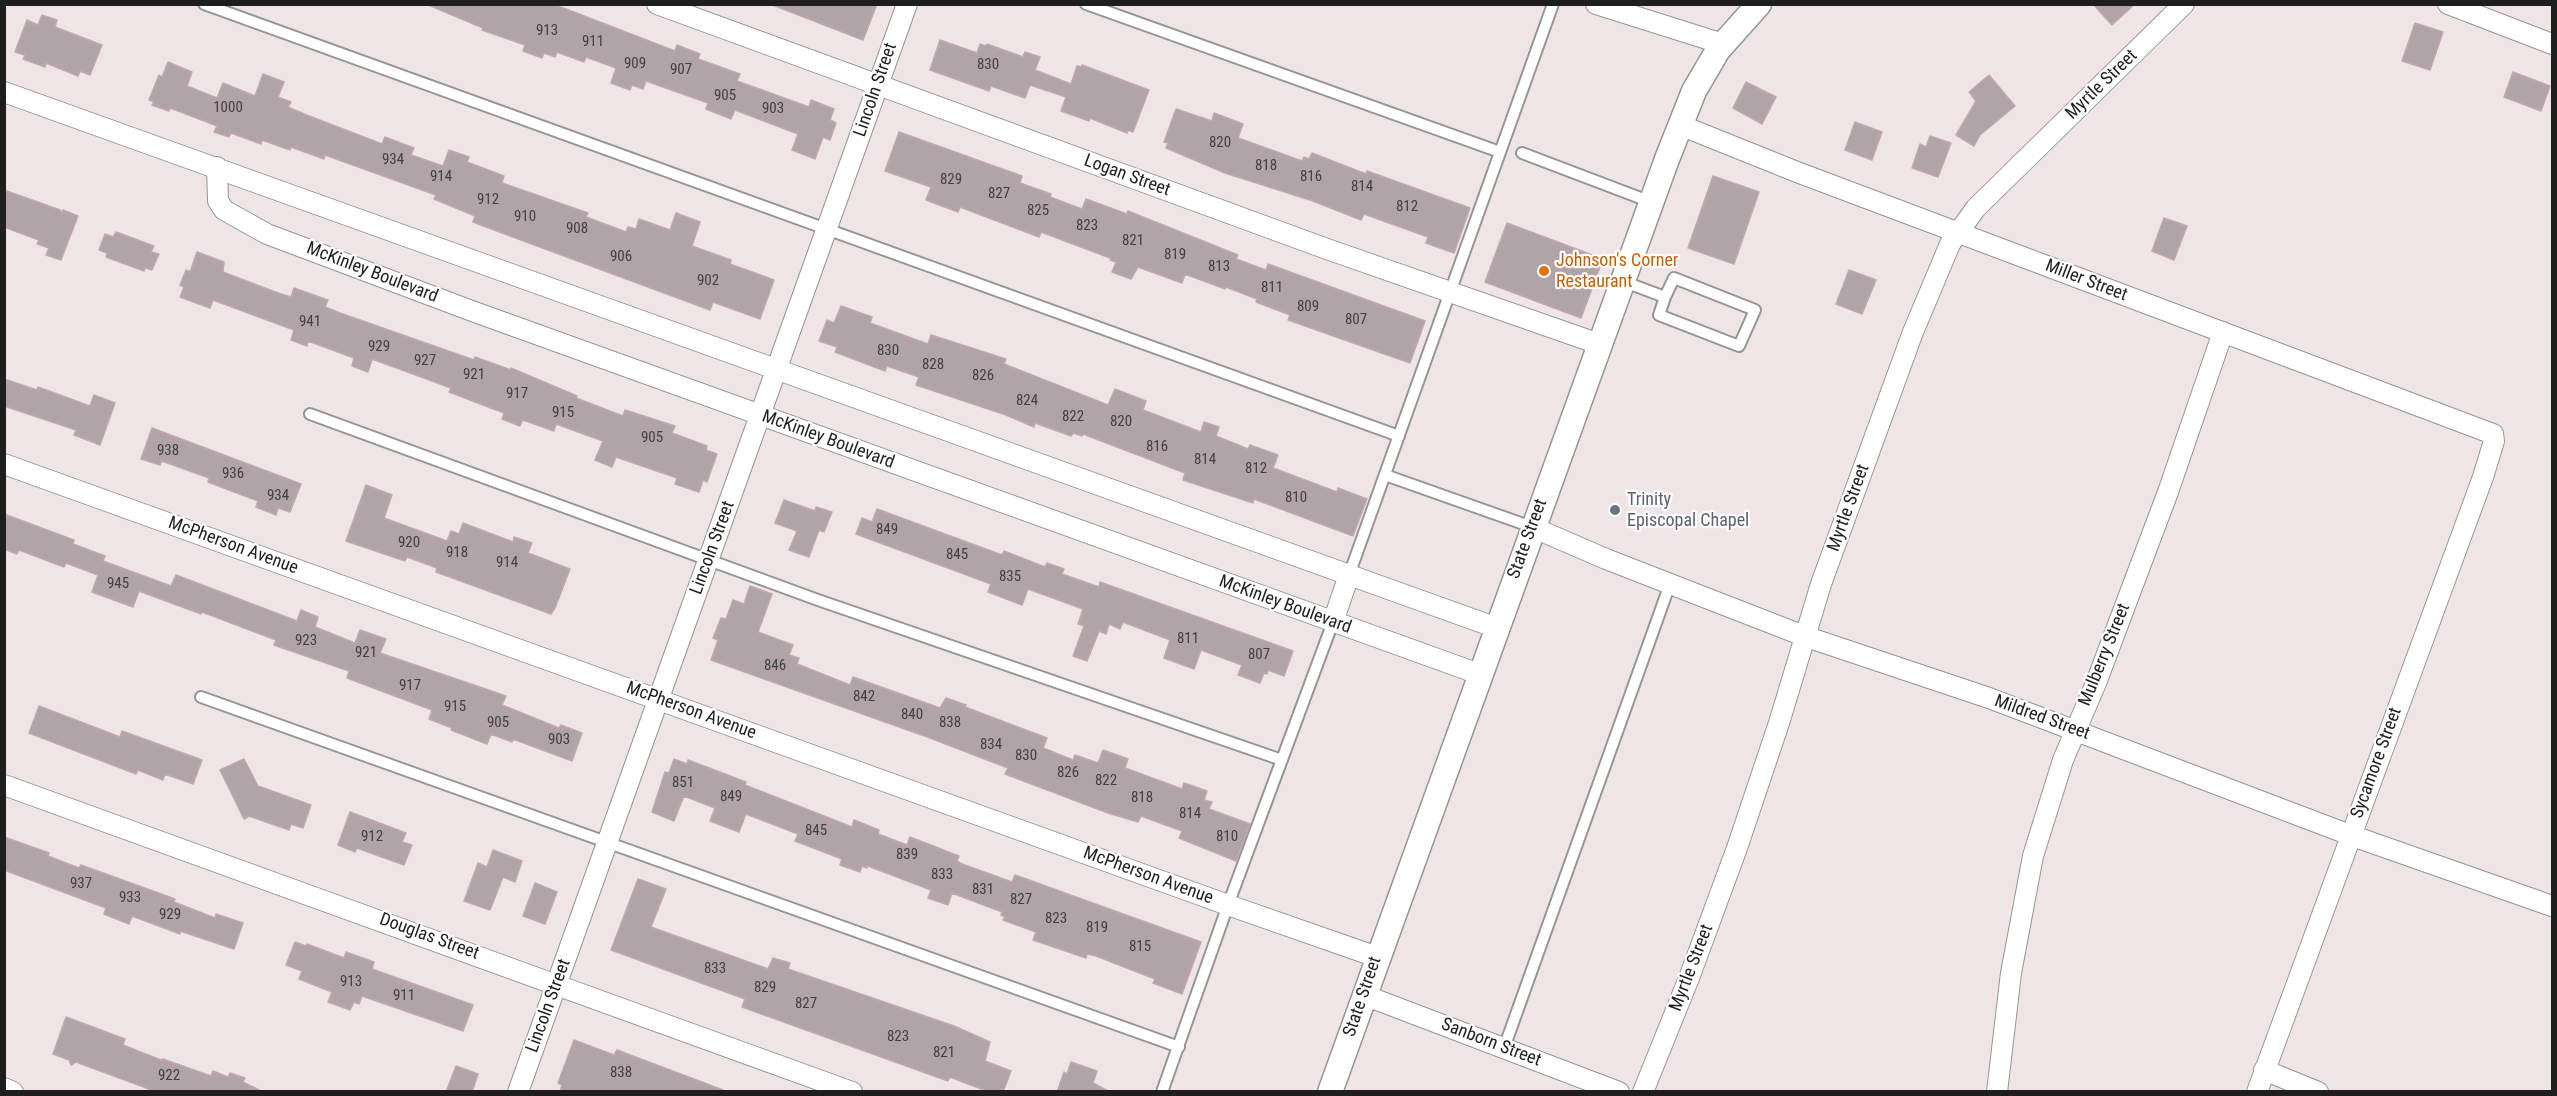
<!DOCTYPE html>
<style>
body{margin:0}
#map{position:relative;width:2557px;height:1096px;overflow:hidden;background:#efe5e6;font-family:"Roboto Condensed",sans-serif}
canvas{display:block}
.frame{position:absolute;inset:0;border:6px solid #1e1e1e;pointer-events:none}
</style>
<div id="map">
<canvas width="2557" height="1096"></canvas>
<div class="frame"></div>
</div>
<script>
const ctx = document.querySelector('canvas').getContext('2d');
ctx.lineJoin = 'round';
function fillPath(path, color) {
  ctx.fillStyle = color;
  ctx.fill(path, 'evenodd');
}
function poly(rows) {
  const path = new Path2D();
  for (const r of rows) {
    path.moveTo(r[0], r[1]);
    for (let i = 2; i < r.length; i += 2) path.lineTo(r[i], r[i + 1]);
  }
  return path;
}
function strokePath(path, color, width, dash) {
  ctx.strokeStyle = color;
  ctx.lineWidth = width;
  ctx.lineCap = dash ? 'butt' : 'round';
  ctx.setLineDash(dash || []);
  ctx.stroke(path);
}
function write(font, color, halo, rows, align = 'center') {
  ctx.font = font + ' "Roboto Condensed",sans-serif';
  ctx.lineWidth = 4.5;
  ctx.setLineDash([]);
  ctx.textBaseline = 'middle';
  ctx.strokeStyle = halo;
  ctx.fillStyle = color;
  for (const [text, x, y, turn = 0] of rows) {
    ctx.save();
    ctx.translate(x, y);
    ctx.rotate((+turn || 0) * Math.PI / 180);
    ctx.textAlign = isNaN(turn) ? turn : align;
    if (halo) ctx.strokeText(text, 0, 0);
    ctx.fillText(text, 0, 0);
    ctx.restore();
  }
}
const building = poly([
 [426,4,553,4,675,51,677,45,700,54,698,59,740,74,737,81,809,107,811,100,834,109,830,120,836,123,830,140,823,137,815,159,792,150,798,134,735,110,731,119,706,109,708,103,646,81,643,89,632,85,630,90,611,83,616,68,586,57,584,62,557,52,555,57,544,53,542,58,523,51,525,45,482,30,483,28,426,4],
 [770,4,877,4,863,40,770,4],
 [2093,4,2135,4,2112,25,2093,4],
 [42,15,57,20,55,27,102,45,90,75,80,71,78,76,46,63,45,67,23,59,25,55,15,52,27,20,38,25,42,15],
 [2415,23,2443,32,2430,70,2402,61,2415,23],
 [940,40,977,53,980,44,986,46,987,44,1023,57,1025,52,1040,57,1035,70,1071,84,1077,66,1081,67,1082,65,1149,90,1133,132,1128,130,1127,133,1090,118,1089,121,1061,111,1066,97,1030,85,1025,98,991,86,989,91,930,70,940,40],
 [168,62,192,72,187,86,217,98,223,83,255,96,263,74,284,82,278,97,291,102,288,107,304,114,382,144,385,137,414,148,411,155,443,166,449,150,469,157,467,162,504,176,502,183,588,213,586,217,626,232,628,227,636,229,639,219,670,230,676,213,700,222,692,246,731,260,730,264,774,280,760,319,713,302,710,310,502,233,473,222,475,216,434,199,436,195,325,155,324,159,291,147,290,150,262,140,261,144,231,133,229,137,214,132,217,126,207,122,170,108,169,111,152,105,154,102,149,100,159,75,162,77,168,62],
 [2513,72,2550,86,2541,111,2504,97,2513,72],
 [1989,75,2015,106,1980,135,1974,146,1956,135,1976,101,1969,92,1989,75],
 [1746,82,1776,97,1762,124,1733,108,1746,82],
 [1176,109,1212,121,1214,113,1243,124,1238,138,1302,161,1304,157,1309,159,1312,153,1366,174,1367,171,1470,208,1454,253,1426,243,1428,237,1364,214,1361,220,1313,201,1225,173,1166,148,1168,143,1164,142,1176,109],
 [1855,122,1882,132,1872,160,1845,150,1855,122],
 [899,132,1022,176,1020,183,1051,194,1050,197,1082,209,1086,199,1127,214,1128,211,1238,255,1236,259,1266,270,1268,264,1425,321,1410,363,1288,320,1290,315,1256,302,1257,299,1226,287,1225,289,1185,274,1182,283,1138,267,1131,279,1112,272,1116,262,1110,260,1110,258,1041,232,1039,237,960,207,958,212,926,200,931,187,885,171,899,132],
 [1930,136,1951,143,1938,177,1912,168,1920,144,1926,147,1930,136],
 [1713,176,1759,192,1734,264,1688,248,1713,176],
 [4,190,60,210,62,213,63,210,78,216,61,260,46,255,49,248,37,244,39,240,4,227,4,190],
 [2164,218,2187,226,2174,260,2152,251,2164,218],
 [1507,223,1603,259,1581,318,1485,282,1507,223],
 [116,232,154,246,151,252,159,254,152,270,145,268,144,271,106,257,107,253,99,250,105,234,113,237,116,232],
 [197,252,224,262,223,272,278,293,291,297,294,288,328,300,325,307,340,313,474,360,475,357,511,370,511,368,577,396,576,398,623,416,625,410,675,426,672,433,707,446,706,450,717,454,707,482,703,480,699,492,675,484,677,478,616,457,612,467,595,460,603,441,556,424,554,431,523,420,520,426,502,419,504,413,449,392,451,388,372,359,368,372,352,366,354,358,308,341,307,346,291,340,294,330,213,300,210,308,180,297,184,287,180,285,186,270,190,272,197,252],
 [1849,270,1876,280,1862,314,1836,304,1849,270],
 [841,306,872,317,870,323,928,344,931,335,1006,359,1004,364,1108,405,1115,389,1146,401,1143,410,1201,432,1204,422,1219,427,1216,436,1248,449,1250,445,1278,455,1273,468,1337,492,1338,488,1367,499,1353,536,1254,499,1253,503,1183,480,1185,473,1083,434,1082,436,1073,433,1071,436,1035,423,1034,427,1006,415,916,385,919,377,887,366,885,371,835,352,837,347,819,341,827,320,834,323,841,306],
 [4,379,37,390,38,387,90,406,94,395,115,403,100,445,74,435,76,430,4,406,4,379],
 [152,428,301,484,290,512,278,508,276,515,256,507,258,501,208,482,209,478,162,461,160,465,141,459,152,428],
 [366,485,392,495,384,518,447,541,451,531,459,534,463,523,513,542,514,537,532,543,528,553,570,569,555,608,551,614,436,572,437,568,407,557,405,561,346,541,366,485],
 [784,500,815,511,816,507,832,512,824,532,819,530,809,557,789,550,797,531,775,523,784,500],
 [877,509,1002,555,1004,551,1045,567,1047,563,1064,569,1062,574,1099,587,1100,582,1293,651,1284,676,1268,670,1267,674,1264,673,1260,683,1238,675,1242,665,1201,650,1194,669,1164,658,1170,640,1123,622,1120,629,1109,624,1106,634,1099,631,1087,661,1073,656,1084,626,1078,624,1083,609,1028,589,1022,605,988,592,991,584,856,534,862,518,872,522,877,509],
 [4,514,74,540,73,544,105,556,103,561,171,586,176,575,297,621,301,610,318,617,315,627,355,643,360,630,386,639,380,653,506,696,502,705,559,728,561,725,582,733,572,761,513,739,512,742,491,734,487,744,451,730,452,728,429,719,432,710,347,678,349,671,274,645,276,640,202,612,201,614,139,591,133,607,92,592,98,575,66,563,64,567,19,550,17,554,4,549,4,514],
 [750,586,772,594,758,632,793,645,789,655,799,658,797,664,850,685,853,677,940,708,946,698,966,705,965,707,1047,738,1043,748,1073,760,1075,755,1098,763,1103,750,1128,759,1125,768,1182,789,1184,783,1207,791,1204,800,1212,802,1209,809,1250,824,1236,861,1179,838,1182,831,1141,816,1138,822,1108,813,1005,774,1008,768,930,738,711,660,718,640,713,638,721,618,726,619,733,600,744,604,750,586],
 [39,706,120,737,122,731,202,760,193,784,165,774,163,780,138,770,136,774,29,733,39,706],
 [244,759,258,786,311,805,303,828,291,824,289,830,249,816,244,819,220,770,244,759],
 [674,759,687,764,688,760,746,782,745,785,852,827,854,820,879,830,878,834,907,845,910,837,959,856,957,861,962,864,1012,882,1015,875,1201,942,1182,994,1153,983,1155,979,1096,956,1087,954,1086,958,1033,940,1036,932,1003,920,1005,917,1001,915,1002,912,952,893,948,905,928,898,931,890,868,866,867,868,862,866,860,872,840,865,842,859,795,841,798,834,746,814,739,832,710,821,715,808,684,796,674,821,652,812,665,772,669,773,674,759],
 [350,812,406,833,402,842,412,845,404,865,357,848,355,852,338,845,350,812],
 [4,837,49,853,48,856,79,868,81,865,175,899,174,902,215,918,216,914,243,923,234,949,180,931,180,934,132,916,129,924,104,914,106,908,4,870,4,837],
 [493,850,522,861,515,882,503,877,490,910,464,901,478,863,487,867,493,850],
 [638,879,666,889,651,927,768,969,773,958,790,963,788,969,954,1026,990,1042,985,1061,1011,1071,1003,1092,989,1092,950,1077,948,1081,742,1007,745,999,611,950,638,879],
 [535,883,557,892,545,924,523,916,535,883],
 [295,942,306,946,307,944,344,958,346,952,374,962,372,969,473,1005,463,1031,362,996,359,1004,354,1002,350,1010,328,1002,332,992,299,979,302,971,286,965,295,942],
 [66,1017,125,1039,123,1045,161,1060,163,1059,211,1076,213,1071,228,1077,230,1073,245,1078,243,1082,263,1092,157,1092,76,1062,71,1065,69,1060,53,1054,66,1017],
 [574,1040,614,1055,617,1050,723,1090,723,1092,560,1092,562,1085,558,1083,574,1040],
 [1071,1062,1097,1071,1093,1083,1110,1092,1057,1092,1064,1072,1067,1074,1071,1062],
 [456,1066,478,1074,472,1092,446,1092,456,1066]
]);
fillPath(building, '#b0a4a8');
strokePath(building, '#c0a8b1', 1.5);
const service = poly([
 [204,4,1399,436],
 [1086,4,1500,152],
 [1522,153,1651,202],
 [1622,281,1665,297,1674,278,1755,310,1739,346,1659,315,1665,297],
 [310,414,818,600,1282,760],
 [1385,475,1532,527],
 [1349,575,1553,4],
 [201,697,1179,1047],
 [1504,1048,1670,584],
 [1162,1092,1228,905,1333,622]
]);
const minor = poly([
 [657,4,1327,249,1599,344],
 [1596,4,1723,44],
 [2448,4,2552,44],
 [4,92,1497,628],
 [1680,125,1797,172,2493,434,2494,441,2483,477,2257,1092],
 [217,167,218,201,224,210,267,234,472,311,1479,674],
 [4,464,1228,905,1377,957],
 [1532,527,1606,559,1804,636,1989,698,2350,835,2552,906],
 [1333,622,1349,575],
 [4,785,852,1092],
 [1364,995,1619,1092],
 [2264,1070,2318,1092],
 [4,1088,13,1092],
 [518,1092,907,4],
 [1643,1092,1689,978,1737,848,1779,723,1821,584,1913,332,1950,244,1976,208,2184,4],
 [1997,1092,2011,973,2033,856,2063,760,2096,683,2168,492,2223,332]
]);
const tertiary = poly([
 [1330,1092,1667,159,1694,91,1718,50,1759,4]
]);
strokePath(service, '#959595', 14);
strokePath(minor, '#959595', 22);
strokePath(tertiary, '#959595', 27);
strokePath(service, '#fff', 10);
strokePath(minor, '#fff', 20);
strokePath(tertiary, '#fff', 24);
for (const [x, y, r, color] of [
 [1544,271,6,"#e8710a"],
 [1615,510,6,"#6b7280"]
]) {
  const dot = new Path2D();
  dot.arc(x, y, r, 0, 2 * Math.PI);
  ctx.fillStyle = color;
  ctx.fill(dot);
  strokePath(dot, '#fff', 2);
}
write('15px', '#424040', null, [
 ["913",547,31],
 ["911",593,42],
 ["909",635,64],
 ["830",988,65],
 ["907",681,70],
 ["905",725,96],
 ["1000",228,108],
 ["903",773,109],
 ["820",1220,143],
 ["934",393,160],
 ["818",1266,166],
 ["914",441,177],
 ["816",1311,177],
 ["829",951,180],
 ["814",1362,187],
 ["827",999,194],
 ["912",488,200],
 ["812",1407,207],
 ["825",1038,211],
 ["910",525,217],
 ["823",1087,226],
 ["908",577,229],
 ["821",1133,241],
 ["819",1175,255],
 ["906",621,257],
 ["813",1219,267],
 ["902",708,281],
 ["811",1272,288],
 ["809",1308,307],
 ["807",1356,320],
 ["941",310,322],
 ["929",379,347],
 ["830",888,351],
 ["927",425,361],
 ["828",933,365],
 ["921",474,375],
 ["826",983,376],
 ["917",517,394],
 ["824",1027,401],
 ["915",563,413],
 ["822",1073,417],
 ["820",1121,422],
 ["905",652,438],
 ["816",1157,447],
 ["938",168,451],
 ["814",1205,460],
 ["812",1256,469],
 ["936",233,474],
 ["934",278,496],
 ["810",1296,498],
 ["849",887,530],
 ["920",409,543],
 ["918",457,553],
 ["845",957,555],
 ["914",507,563],
 ["835",1010,577],
 ["945",118,584],
 ["811",1188,639],
 ["923",306,641],
 ["921",366,653],
 ["807",1259,655],
 ["846",775,666],
 ["917",410,686],
 ["842",864,697],
 ["915",455,707],
 ["840",912,715],
 ["905",498,723],
 ["838",950,723],
 ["903",559,740],
 ["834",991,745],
 ["830",1026,756],
 ["826",1068,773],
 ["822",1106,781],
 ["851",683,783],
 ["849",731,797],
 ["818",1142,798],
 ["814",1190,814],
 ["845",816,831],
 ["912",372,837],
 ["810",1227,837],
 ["839",907,855],
 ["833",942,875],
 ["937",81,884],
 ["831",983,890],
 ["933",130,898],
 ["827",1021,900],
 ["929",170,915],
 ["823",1056,919],
 ["819",1097,928],
 ["815",1140,947],
 ["833",715,969],
 ["913",351,982],
 ["829",765,988],
 ["911",404,996],
 ["827",806,1004],
 ["823",898,1037],
 ["821",944,1053],
 ["838",621,1073],
 ["922",169,1076]
]);
write('18px', '#1e1e1e', '#fff', [
 ["Myrtle Street",2102,85,-44],
 ["Lincoln Street",876,90,-71],
 ["Logan Street",1127,176,20],
 ["McKinley Boulevard",372,273,21],
 ["Miller Street",2086,281,21],
 ["McKinley Boulevard",828,440,20],
 ["Myrtle Street",1849,508,-70],
 ["State Street",1528,539,-70],
 ["McPherson Avenue",233,546,20],
 ["Lincoln Street",713,548,-70],
 ["McKinley Boulevard",1285,605,20],
 ["Mulberry Street",2105,655,-68],
 ["McPherson Avenue",691,711,20],
 ["Mildred Street",2042,718,20],
 ["Sycamore Street",2377,763,-70],
 ["McPherson Avenue",1148,876,20],
 ["Douglas Street",429,937,20],
 ["Myrtle Street",1692,968,-69],
 ["State Street",1363,997,-71],
 ["Lincoln Street",549,1006,-70],
 ["Sanborn Street",1491,1043,21]
]);
write('18px', '#c56008', '#fff', [
 ["Johnson's Corner",1556,261],
 ["Restaurant",1556,282]
], 'left');
write('18px', '#5b616d', '#fff', [
 ["Trinity",1627,500],
 ["Episcopal Chapel",1627,521]
], 'left');
</script>
